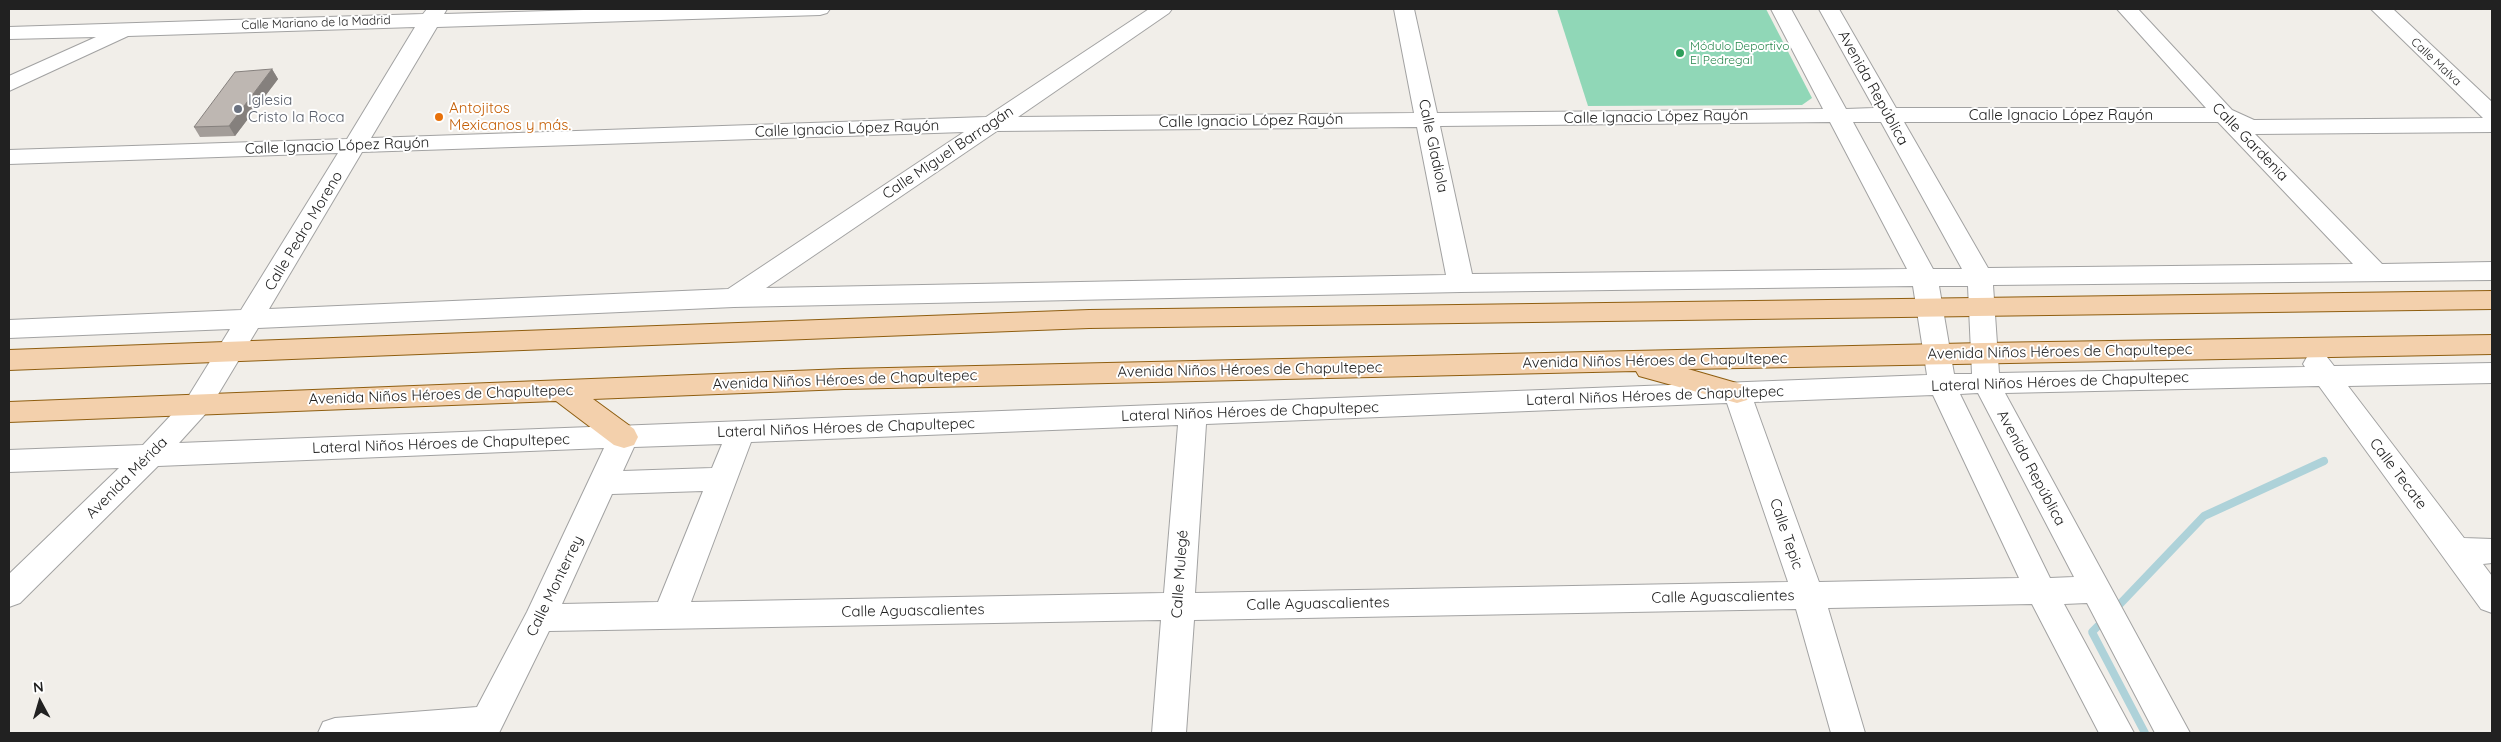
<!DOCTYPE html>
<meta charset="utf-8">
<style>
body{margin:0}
#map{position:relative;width:2501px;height:742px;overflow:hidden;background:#f1eee9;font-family:Quicksand,sans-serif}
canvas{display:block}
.frame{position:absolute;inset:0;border:10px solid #212121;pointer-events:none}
.north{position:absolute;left:15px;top:677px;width:50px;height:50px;-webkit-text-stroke:4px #fff;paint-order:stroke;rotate:354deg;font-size:14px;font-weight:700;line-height:20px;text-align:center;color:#212121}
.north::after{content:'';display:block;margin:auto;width:18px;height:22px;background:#212121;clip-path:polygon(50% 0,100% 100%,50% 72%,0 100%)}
</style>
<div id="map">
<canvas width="2501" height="742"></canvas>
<div class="frame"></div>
<div class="north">N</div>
</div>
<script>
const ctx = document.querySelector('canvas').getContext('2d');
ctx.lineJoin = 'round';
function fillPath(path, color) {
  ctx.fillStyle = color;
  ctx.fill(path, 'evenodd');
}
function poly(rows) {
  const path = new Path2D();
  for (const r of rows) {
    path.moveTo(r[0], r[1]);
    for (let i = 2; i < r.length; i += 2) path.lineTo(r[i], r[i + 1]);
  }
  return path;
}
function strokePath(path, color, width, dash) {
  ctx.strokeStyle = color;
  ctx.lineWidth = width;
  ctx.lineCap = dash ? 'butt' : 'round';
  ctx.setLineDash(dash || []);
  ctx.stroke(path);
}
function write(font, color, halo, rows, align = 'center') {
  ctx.font = font + ' Quicksand,sans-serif';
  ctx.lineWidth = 4;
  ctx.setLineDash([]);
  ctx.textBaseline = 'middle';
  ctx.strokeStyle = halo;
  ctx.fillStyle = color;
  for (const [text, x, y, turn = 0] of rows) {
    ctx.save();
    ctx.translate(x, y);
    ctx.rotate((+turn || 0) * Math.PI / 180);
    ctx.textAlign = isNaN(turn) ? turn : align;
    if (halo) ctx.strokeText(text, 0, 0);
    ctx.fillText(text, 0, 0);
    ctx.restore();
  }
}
fillPath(poly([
 [1557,9,1766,9,1812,98,1802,105,1588,106]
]), '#90d7b7');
strokePath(poly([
 [2120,604,2204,516,2324,461],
 [2098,626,2092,632,2145,733]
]), '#aed2d9', 8);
const minor = poly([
 [427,9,447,9,444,14,618,9,830,9,827,13,820,15,437,27,371,138,986,117,1149,9,1172,9,1169,13,1018,117,1414,113,1394,9,1414,9,1437,113,1823,109,1771,9,1791,9,1846,109,1874,108,1819,9,1839,9,1896,108,2206,108,2117,9,2138,9,2232,110,2254,120,2483,118,2371,9,2393,9,2492,102,2492,132,2255,134,2382,264,2492,262,2492,280,1993,285,1999,373,2305,367,2303,364,2307,357,2317,354,2327,357,2334,366,2492,363,2492,383,2348,386,2464,538,2492,539,2492,563,2483,564,2492,576,2492,613,2481,609,2319,386,2005,393,2190,733,2155,733,2087,603,2064,604,2134,733,2099,733,2032,604,1828,608,1865,733,1831,733,1796,609,1194,620,1186,733,1152,733,1161,620,549,631,499,733,318,733,323,722,335,718,477,707,527,612,604,448,158,466,20,603,9,607,9,574,119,468,9,472,9,450,143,445,188,397,230,329,9,338,9,320,241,310,338,153,9,164,9,150,347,139,415,27,128,36,9,91,9,76,96,37,9,39,9,27,423,14,427,9],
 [1830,122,1907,269,1472,274,1440,126,1830,122],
 [1853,122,1881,122,1962,269,1933,269,1853,122],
 [1904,122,2218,122,2353,264,1988,268,1904,122],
 [1417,127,1446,275,766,288,997,131,1417,127],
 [964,132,728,289,269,309,362,152,964,132],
 [1913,286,1927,375,179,443,208,411,258,328,734,307,1461,292,1913,286],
 [1939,286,1968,286,1972,374,1954,374,1939,286],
 [1978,393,2074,577,2050,578,1960,394,1978,393],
 [1933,395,2019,578,1819,582,1754,402,1933,395],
 [1727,403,1788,582,1195,593,1206,424,1727,403],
 [1178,425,1164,593,691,602,751,442,1178,425],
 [722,444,712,468,623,471,634,447,722,444],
 [703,491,658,602,562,604,612,494,703,491]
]);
const major = poly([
 [2492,291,2492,309,1089,328,9,370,9,350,1089,310,2492,291],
 [2492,335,2492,354,1688,369,1747,386,1751,393,1747,400,1737,403,1639,376,1636,371,844,389,593,399,634,429,638,437,634,445,624,448,614,445,556,401,9,422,9,402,844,369,1984,343,2492,335]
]);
strokePath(minor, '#a2a2a2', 2);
strokePath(major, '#8f5e10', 2);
fillPath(minor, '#fff');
fillPath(major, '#f3d0ac');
fillPath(poly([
 [272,69,278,79,235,136,200,137,194,127]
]), '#a39d99');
fillPath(poly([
 [272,69,278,79,235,136,229,126]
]), '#85807d');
const building = poly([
 [272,69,229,126,194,127,235,72,272,69]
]);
fillPath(building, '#beb7b2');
strokePath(building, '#85807d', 1);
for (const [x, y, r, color] of [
 [1680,53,5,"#2e9e5b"],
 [238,109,5,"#6b7280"],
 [439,117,5,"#e8710a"]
]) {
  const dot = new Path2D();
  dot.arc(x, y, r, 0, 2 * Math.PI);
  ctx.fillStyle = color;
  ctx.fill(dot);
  strokePath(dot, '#fff', 2);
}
write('12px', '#212121', '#fff', [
 ["Calle Mariano de la Madrid",316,23,-2],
 ["Calle Malva",2436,62,43]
]);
write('12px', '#27864d', '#fff', [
 ["Módulo Deportivo",1690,46],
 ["El Pedregal",1690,60]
], 'left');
write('15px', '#212121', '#fff', [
 ["Avenida República",1873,88,61],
 ["Calle Ignacio López Rayón",2061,115],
 ["Calle Ignacio López Rayón",1656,117,-1],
 ["Calle Ignacio López Rayón",1251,121,-1],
 ["Calle Ignacio López Rayón",847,129,-2],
 ["Calle Gardenia",2250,142,46],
 ["Calle Ignacio López Rayón",337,146,-2],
 ["Calle Gladiola",1433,146,78],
 ["Calle Miguel Barragán",948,153,-34],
 ["Calle Pedro Moreno",304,231,-59],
 ["Avenida Niños Héroes de Chapultepec",2060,352,-1],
 ["Avenida Niños Héroes de Chapultepec",1655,361,-1],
 ["Avenida Niños Héroes de Chapultepec",1250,370,-1],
 ["Avenida Niños Héroes de Chapultepec",845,380,-2],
 ["Lateral Niños Héroes de Chapultepec",2060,382,-2],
 ["Avenida Niños Héroes de Chapultepec",441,395,-2],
 ["Lateral Niños Héroes de Chapultepec",1655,396,-2],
 ["Lateral Niños Héroes de Chapultepec",1250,412,-2],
 ["Lateral Niños Héroes de Chapultepec",846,428,-2],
 ["Lateral Niños Héroes de Chapultepec",441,444,-2],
 ["Avenida República",2031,468,62],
 ["Calle Tecate",2398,474,53],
 ["Avenida Mérida",127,478,-45],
 ["Calle Tepic",1786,534,71],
 ["Calle Mulegé",1180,574,-86],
 ["Calle Monterrey",555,586,-64],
 ["Calle Aguascalientes",1723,597,-1],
 ["Calle Aguascalientes",1318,604,-1],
 ["Calle Aguascalientes",913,611,-1]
]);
write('15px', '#5b616d', '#fff', [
 ["Iglesia",248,100],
 ["Cristo la Roca",248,117]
], 'left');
write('15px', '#c56008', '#fff', [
 ["Antojitos",449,108],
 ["Mexicanos y más.",449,125]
], 'left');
</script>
